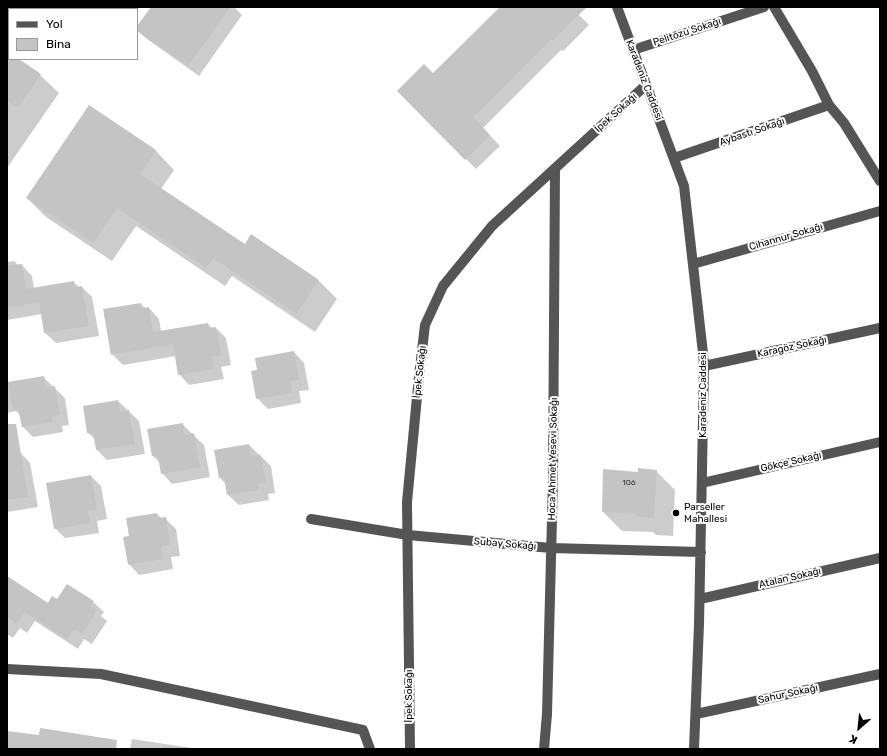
<!DOCTYPE html>
<meta charset="utf-8">
<style>
body{margin:0}
#map{position:relative;width:887px;height:756px;overflow:hidden;background:#fff;font-family:Rubik,sans-serif}
canvas{display:block}
.frame{position:absolute;inset:0;border:8px solid #000;pointer-events:none}
.legend{position:absolute;left:8px;top:8px;width:130px;height:52px;box-sizing:border-box;background:#fff;border:1px solid #999;margin:0;padding:5px 7px;list-style:none;font-size:12px;color:#000}
.legend li{display:flex;align-items:center;gap:8px;height:20px}
.legend b{width:20px;border:1px solid #999}
.north{position:absolute;left:839px;top:708px;width:40px;height:40px;-webkit-text-stroke:3px #fff;paint-order:stroke;rotate:207deg;font-size:11px;font-weight:700;line-height:16px;text-align:center;color:#000}
.north::after{content:'';display:block;margin:auto;width:14px;height:18px;background:#000;clip-path:polygon(50% 0,100% 100%,50% 72%,0 100%)}
</style>
<div id="map">
<canvas width="887" height="756"></canvas>
<div class="frame"></div>
<ul class="legend">
<li><b style="height:5px;background:#555"></b>Yol</li>
<li><b style="height:11px;background:#c4c4c4"></b>Bina</li>
</ul>
<div class="north">K</div>
</div>
<script>
const ctx = document.querySelector('canvas').getContext('2d');
ctx.lineJoin = 'round';
function fillPath(path, color) {
  ctx.fillStyle = color;
  ctx.fill(path, 'evenodd');
}
function poly(rows) {
  const path = new Path2D();
  for (const r of rows) {
    path.moveTo(r[0], r[1]);
    for (let i = 2; i < r.length; i += 2) path.lineTo(r[i], r[i + 1]);
  }
  return path;
}
function strokePath(path, color, width, dash) {
  ctx.strokeStyle = color;
  ctx.lineWidth = width;
  ctx.lineCap = dash ? 'butt' : 'round';
  ctx.setLineDash(dash || []);
  ctx.stroke(path);
}
function write(font, color, halo, rows, align = 'center') {
  ctx.font = font + ' Rubik,sans-serif';
  ctx.lineWidth = 4;
  ctx.setLineDash([]);
  ctx.textBaseline = 'middle';
  ctx.strokeStyle = halo;
  ctx.fillStyle = color;
  for (const [text, x, y, turn = 0] of rows) {
    ctx.save();
    ctx.translate(x, y);
    ctx.rotate((+turn || 0) * Math.PI / 180);
    ctx.textAlign = isNaN(turn) ? turn : align;
    if (halo) ctx.strokeText(text, 0, 0);
    ctx.fillText(text, 0, 0);
    ctx.restore();
  }
}
fillPath(poly([
 [152,7,234,7,242,15,199,76,147,39,137,30],
 [501,7,571,7,589,25,563,51,561,50,483,128,500,146,476,169,398,91,433,74],
 [7,52,9,53,9,59,17,59,40,75,59,93,7,168],
 [89,106,156,151,174,170,161,189,245,246,318,280,337,299,315,332,232,276,225,286,136,226,112,261,46,217,27,198],
 [14,261,19,266,22,265,32,276,34,289,73,282,79,287,82,287,92,297,99,336,56,343,45,333,42,314,7,320,7,262],
 [141,304,146,309,149,308,159,319,161,331,208,324,213,329,216,328,226,338,231,365,221,367,224,379,189,385,179,374,176,356,123,365,112,354],
 [294,352,304,363,309,390,299,391,301,403,268,409,257,398,258,371],
 [43,377,65,398,69,425,62,426,63,432,33,437,22,426,21,416,16,411,7,413,7,383],
 [118,401,139,421,145,454,107,460,97,450,95,439,88,433],
 [182,424,204,445,210,477,172,484,162,473,160,463,153,456],
 [249,445,271,466,275,493,268,494,269,500,239,505,228,495,226,484,220,478],
 [20,452,30,463,38,507,7,512,7,455],
 [656,471,675,490,673,536,656,535,653,532,622,531,603,512,639,473],
 [91,476,101,486,107,519,97,521,99,533,65,538,55,528],
 [157,514,162,519,165,518,176,529,180,556,171,557,173,569,139,575,129,564,130,537],
 [7,577,48,604,57,601,93,602,104,612,101,616,107,621,92,644,84,639,78,649,35,621,27,633,20,628,13,638,7,634],
 [132,739,198,749,130,749]
]), '#0003');
fillPath(poly([
 [151,7,230,7,188,66,137,31,137,26],
 [500,7,587,7,552,41,551,40,473,117,490,135,465,160,397,91,424,64,433,73],
 [7,51,9,53,9,59,19,59,41,74,18,108,7,101],
 [89,105,156,150,140,174,245,244,251,234,319,280,296,314,213,258,206,268,117,208,93,243,26,198],
 [22,264,26,289,74,281,75,287,82,286,89,326,44,333,39,302,7,308,7,266],
 [141,303,142,308,149,307,153,332,208,323,209,328,216,327,221,355,212,357,214,369,178,375,173,344,111,355,103,309],
 [294,351,299,380,290,381,292,393,256,399,251,371,257,370,255,358],
 [44,376,46,388,55,386,60,415,52,416,53,422,22,427,18,409,13,410,8,382],
 [118,400,120,412,129,410,135,444,96,450,93,433,87,433,83,406],
 [183,423,185,435,194,433,200,467,161,474,158,456,152,456,147,429],
 [7,424,16,424,28,497,7,500],
 [249,444,251,456,261,455,266,483,258,484,259,490,227,495,224,477,219,478,214,450],
 [638,468,657,470,654,518,636,517,636,514,602,512,603,469,638,472],
 [91,475,97,509,88,511,90,523,54,529,46,483],
 [157,513,158,518,166,517,170,545,161,547,163,559,128,565,123,537,129,536,126,518],
 [7,576,48,603,52,596,57,599,67,584,94,601,91,606,97,610,82,634,74,629,67,639,24,612,17,624,7,617],
 [40,728,117,740,116,749,7,749,7,731,39,735]
]), '#c4c4c4');
strokePath(poly([
 [617,7,684,186,703,353,704,366,699,624,694,749],
 [774,7,812,71,829,105,844,123,880,181],
 [633,50,764,7],
 [674,158,829,105],
 [693,264,880,211],
 [704,366,880,328],
 [702,483,880,442],
 [311,519,408,535,551,548,701,552],
 [700,599,880,558],
 [7,669,101,674,363,730,370,749],
 [696,714,880,674],
 [410,749,407,502,419,376,425,325,443,286,492,226,646,85],
 [544,749,547,714,553,479,555,168]
]), '#555', 10);
for (const [x, y, r, color] of [
 [676,513,4,"#000"]
]) {
  const dot = new Path2D();
  dot.arc(x, y, r, 0, 2 * Math.PI);
  ctx.fillStyle = color;
  ctx.fill(dot);
  strokePath(dot, '#fff', 1.5);
}
write('8px', '#313131', null, [
 ["106",629,483]
]);
write('10px', '#000', '#fff', [
 ["Pelitözü Sokağı",687,32,-18],
 ["Karadeniz Caddesi",644,80,69],
 ["İpek Sokağı",616,113,-42],
 ["Aybastı Sokağı",752,132,-19],
 ["Cihannur Sokağı",786,237,-16],
 ["Karagöz Sokağı",792,347,-12],
 ["İpek Sokağı",420,372,-84],
 ["Karadeniz Caddesi",703,395,-90],
 ["Hoca Ahmet Yesevi Sokağı",553,459,-89],
 ["Gökçe Sokağı",791,462,-13],
 ["Subay Sokağı",505,544,5],
 ["Atalan Sokağı",790,578,-13],
 ["Sahur Sokağı",788,694,-12],
 ["İpek Sokağı",409,696,-90]
]);
write('10px', '#000', '#fff', [
 ["Parseller",684,507],
 ["Mahallesi",684,519]
], 'left');
</script>
